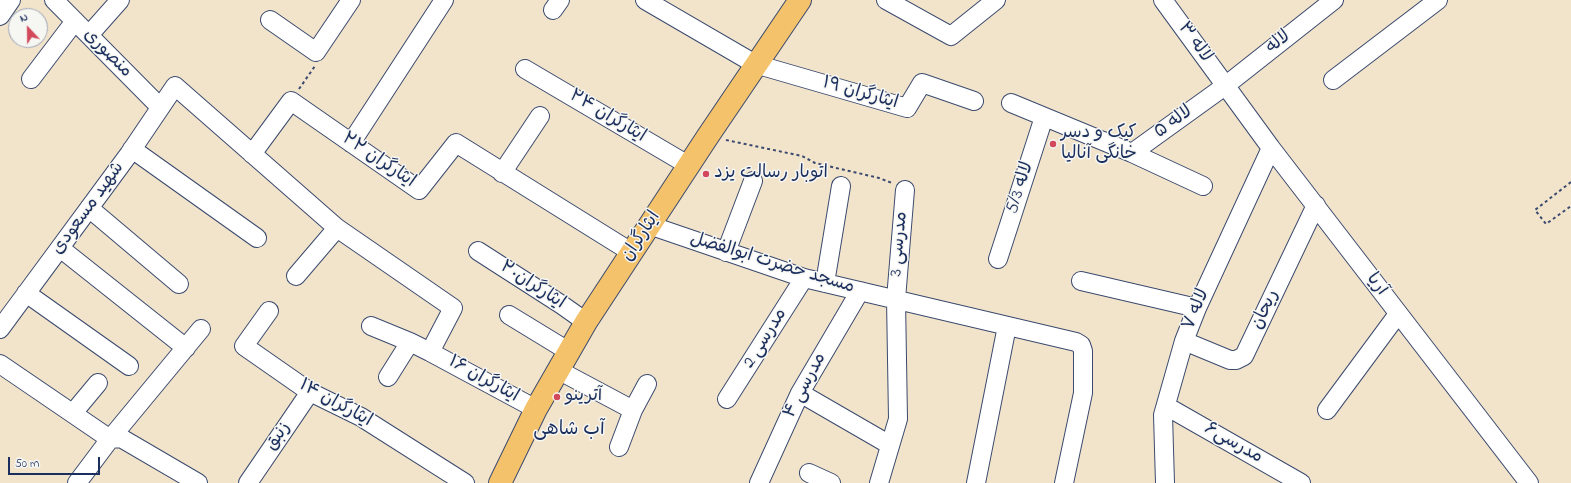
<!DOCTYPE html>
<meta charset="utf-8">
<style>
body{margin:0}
#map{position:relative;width:1571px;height:483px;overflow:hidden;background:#f2e4cb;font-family:"Indie Flower",sans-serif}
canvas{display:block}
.north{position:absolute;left:8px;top:8px;width:40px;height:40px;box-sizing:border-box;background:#f6f6f2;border:1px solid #9ea6b7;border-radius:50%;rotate:338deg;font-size:11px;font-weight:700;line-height:16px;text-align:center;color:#1b2f5e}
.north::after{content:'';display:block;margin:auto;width:14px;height:18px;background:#d1495b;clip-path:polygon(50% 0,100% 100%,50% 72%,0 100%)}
.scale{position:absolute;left:8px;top:457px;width:92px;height:18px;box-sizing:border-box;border:2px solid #1b2f5e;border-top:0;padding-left:5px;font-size:12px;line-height:14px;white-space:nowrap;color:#1b2f5e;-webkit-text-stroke:3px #f6f6f2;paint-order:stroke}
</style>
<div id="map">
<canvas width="1571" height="483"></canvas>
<div class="north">N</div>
<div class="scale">50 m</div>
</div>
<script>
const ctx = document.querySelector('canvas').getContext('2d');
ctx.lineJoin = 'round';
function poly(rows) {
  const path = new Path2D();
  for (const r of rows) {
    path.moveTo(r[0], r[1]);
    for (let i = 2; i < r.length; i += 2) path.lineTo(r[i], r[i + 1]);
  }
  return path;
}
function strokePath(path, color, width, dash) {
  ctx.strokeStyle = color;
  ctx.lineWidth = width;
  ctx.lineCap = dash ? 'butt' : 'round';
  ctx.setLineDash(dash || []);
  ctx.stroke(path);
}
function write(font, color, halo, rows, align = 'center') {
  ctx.font = font + ' "Indie Flower","Playpen Sans Arabic",sans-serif';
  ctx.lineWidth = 3;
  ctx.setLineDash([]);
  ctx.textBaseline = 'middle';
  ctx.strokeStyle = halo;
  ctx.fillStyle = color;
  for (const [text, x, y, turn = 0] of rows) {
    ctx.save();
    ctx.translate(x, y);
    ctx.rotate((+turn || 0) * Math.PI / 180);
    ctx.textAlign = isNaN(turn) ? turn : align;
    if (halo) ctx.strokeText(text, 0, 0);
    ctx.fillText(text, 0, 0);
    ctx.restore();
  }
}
const minor = poly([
 [54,0,160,107],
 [645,0,755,64,907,108,922,83,974,101],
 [886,0,951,36,996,0],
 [1163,0,1271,148,1529,483],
 [553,10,560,0],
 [0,16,11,0],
 [270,20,316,52,351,0],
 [89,35,120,0],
 [525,69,688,165],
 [31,79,75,21],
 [1333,80,1438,0],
 [1011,103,1132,153,1203,186],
 [351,143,444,0],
 [132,149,257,238],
 [1132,153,1225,86,1334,0],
 [252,154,291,101,419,190,456,143,631,252],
 [502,173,540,116],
 [89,208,179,284],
 [649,225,804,278,1076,342,1081,345,1083,351,1083,393,1064,483],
 [60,248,186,348],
 [478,251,562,305,586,322],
 [726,252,753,181],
 [998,259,1044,117],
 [296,276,337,228],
 [1081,281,1197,308],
 [825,283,841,186],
 [26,293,129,366],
 [269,311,244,346,310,392,361,417,465,483],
 [509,315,568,351],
 [371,326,410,342],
 [0,329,129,154,175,86,337,228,453,308,430,352],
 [1184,341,1230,360,1236,360,1244,356,1316,205],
 [0,364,110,439,121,438,198,483],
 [558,370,633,410,647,384],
 [388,377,410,342,430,352,536,409],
 [800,393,890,445],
 [727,399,804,278],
 [1166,406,1301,483],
 [1327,410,1398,314],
 [73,413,98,383],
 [619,447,633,410],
 [809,473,831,483],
 [77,483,110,439,201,329],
 [248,483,310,392],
 [759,483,800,393,860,291],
 [879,483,898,419,896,299,905,190],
 [976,483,1007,326],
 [1165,483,1163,415,1184,341,1197,308,1271,148]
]);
const major = poly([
 [500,483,536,409,586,322,708,136,800,0]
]);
strokePath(minor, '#3b4a6e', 20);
strokePath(major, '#3b4a6e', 24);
strokePath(poly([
 [299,89,315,66],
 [726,140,802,156,815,163,879,178,892,183],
 [1571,182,1535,210,1546,224,1571,206]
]), '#3b4a6e', 2, [3, 3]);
strokePath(minor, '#fff', 18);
strokePath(major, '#f3c26a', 22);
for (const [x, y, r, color] of [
 [1053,144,4,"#d1495b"],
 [706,174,4,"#d1495b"],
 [557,397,4,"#d1495b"]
]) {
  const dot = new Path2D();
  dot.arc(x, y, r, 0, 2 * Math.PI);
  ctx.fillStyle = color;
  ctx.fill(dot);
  strokePath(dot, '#f6f6f2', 1.5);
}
write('18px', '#1b2f5e', '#f6f6f2', [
 ["لاله ۳",1194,43,54],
 ["لاله",1279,43,-38],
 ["منصوری",107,54,45],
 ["ایثارگران ۱‍۹",860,94,16],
 ["ایثارگران ۲۴",607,117,31],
 ["لاله ۵",1174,123,-36],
 ["ایثارگران ۲۲",378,161,34],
 ["لاله 5/3",1021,188,-72],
 ["شهید مسعودی",89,209,-54],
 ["ایثارگران",642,237,-57],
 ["مدرسی 3",900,244,-85],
 ["مسجد حضرت ابوالفضل",772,264,17],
 ["آریا",1376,285,53],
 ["۲۰ایثارگران",532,286,33],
 ["لاله ۷",1197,310,-67],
 ["ریحان",1266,310,-65],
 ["مدرسی 2",766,339,-58],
 ["ایثارگران ۱۶",483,380,29],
 ["مدرسی ۴",806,386,-62],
 ["ایثارگران ۱۴",335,404,29],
 ["زنبق",279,437,-56],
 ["مدرسی۶",1233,444,30]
]);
write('18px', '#1b2f5e', '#f6f6f2', [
 ["کیک و دسر",1061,134],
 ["خانگی آنالیا",1061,155],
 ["اتوبار رسالت یزد",714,174],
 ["آترینو",565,397]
], 'left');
write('19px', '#1b2f5e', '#f6f6f2', [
 ["آب شاهی",569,431]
]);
</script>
